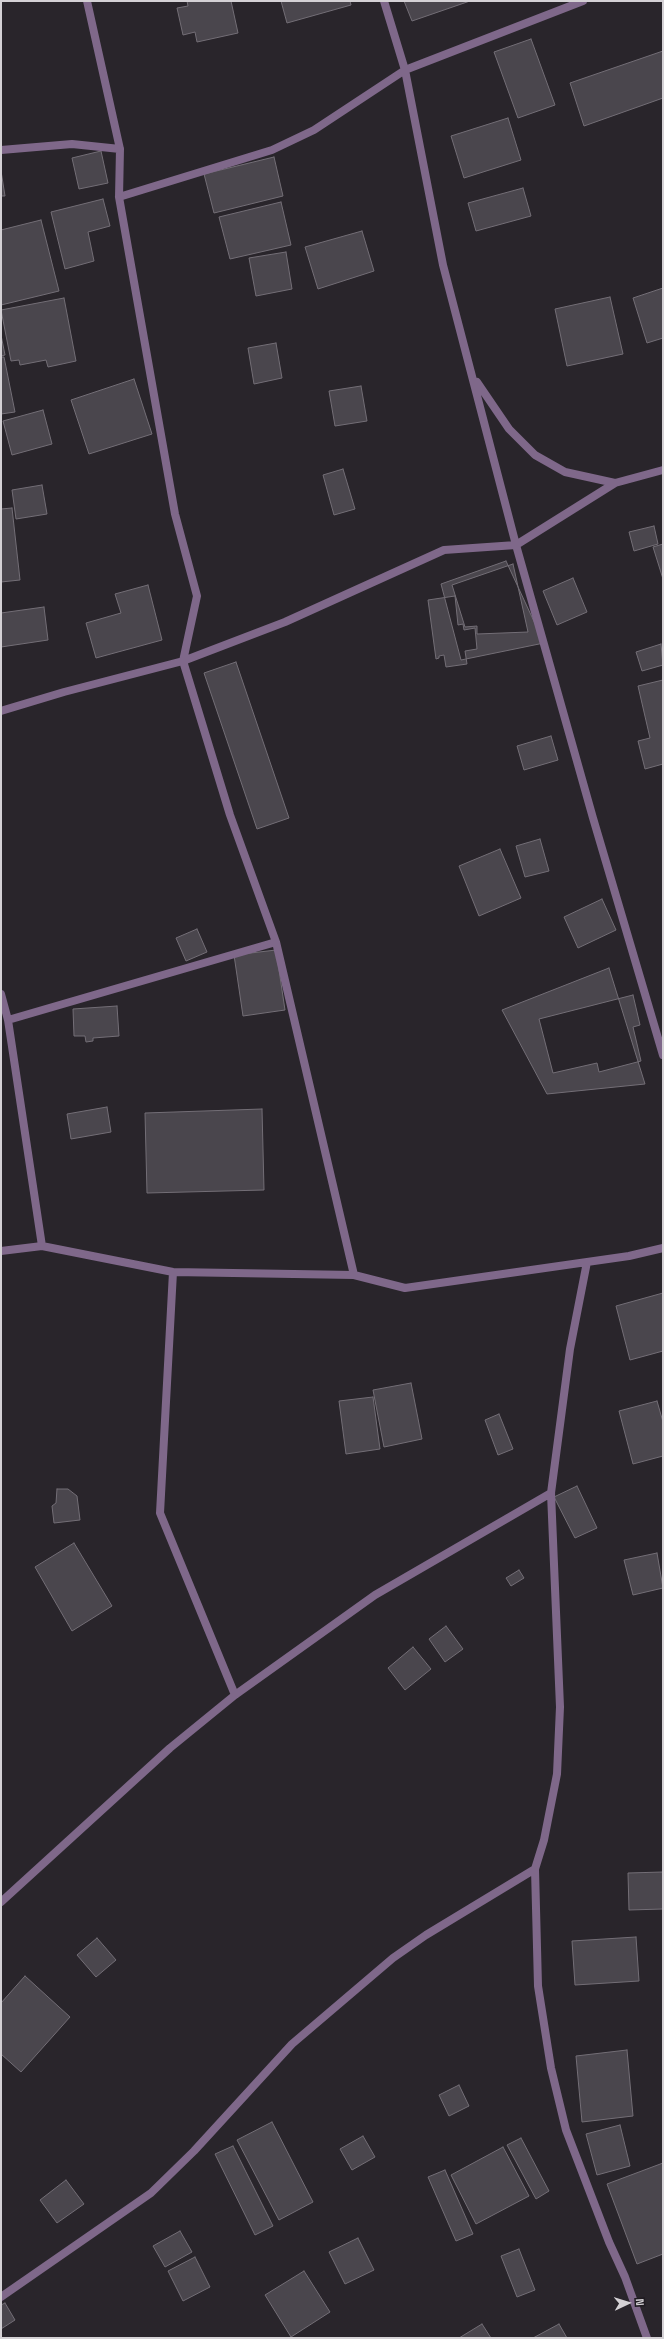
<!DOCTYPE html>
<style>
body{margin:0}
#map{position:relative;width:664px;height:2339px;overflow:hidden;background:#29252b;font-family:"Space Grotesk",sans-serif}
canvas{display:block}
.frame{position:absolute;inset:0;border:2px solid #d4d1d5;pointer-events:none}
.north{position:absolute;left:608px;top:2283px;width:40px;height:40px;-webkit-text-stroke:3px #1f1b21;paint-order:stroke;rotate:86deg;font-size:11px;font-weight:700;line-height:16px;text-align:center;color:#d4d1d5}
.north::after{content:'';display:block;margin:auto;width:14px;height:18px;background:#d4d1d5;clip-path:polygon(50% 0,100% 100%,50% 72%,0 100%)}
</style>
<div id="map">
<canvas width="664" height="2339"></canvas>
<div class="frame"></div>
<div class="north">N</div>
</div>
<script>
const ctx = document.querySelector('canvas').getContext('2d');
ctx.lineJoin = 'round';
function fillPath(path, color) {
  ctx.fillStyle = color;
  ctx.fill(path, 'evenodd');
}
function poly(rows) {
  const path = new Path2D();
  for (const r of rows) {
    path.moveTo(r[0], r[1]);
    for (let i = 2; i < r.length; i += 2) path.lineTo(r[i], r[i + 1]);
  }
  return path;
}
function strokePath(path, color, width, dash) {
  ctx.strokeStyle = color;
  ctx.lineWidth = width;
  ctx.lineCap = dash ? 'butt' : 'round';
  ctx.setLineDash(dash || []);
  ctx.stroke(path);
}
const building = poly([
 [187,1,231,1,238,33,197,42,195,32,183,35,177,8,188,6,187,1],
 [281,1,350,1,351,5,287,23,281,1],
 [404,1,470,1,412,21,404,1],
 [531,39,555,105,518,118,494,52,531,39],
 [663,51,663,98,584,126,570,83,663,51],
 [508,118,521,160,464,178,451,136,508,118],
 [101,151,108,183,79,189,72,158,101,151],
 [274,157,283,196,214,213,204,174,274,157],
 [1,171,5,196,1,196,1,171],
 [523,188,531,216,476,231,468,203,523,188],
 [103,199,110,226,88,232,94,261,65,269,51,212,103,199],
 [281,202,291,245,230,259,219,217,281,202],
 [41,220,59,291,1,305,1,230,41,220],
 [362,231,374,271,318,289,305,247,362,231],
 [286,252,292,289,256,296,249,258,286,252],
 [663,288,663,338,647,343,633,298,663,288],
 [610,297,623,354,567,366,555,309,610,297],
 [64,298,76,361,48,367,46,360,20,365,19,360,11,361,1,310,64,298],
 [1,335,5,355,1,356,1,335],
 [276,343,282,378,254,384,248,348,276,343],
 [1,357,4,357,15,412,1,414,1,357],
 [134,379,152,434,89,454,71,400,134,379],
 [361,386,367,421,335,426,329,391,361,386],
 [43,410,52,444,12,455,3,421,43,410],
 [343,469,355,509,334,515,323,475,343,469],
 [42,485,47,514,16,519,12,490,42,485],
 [12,508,20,580,1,582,1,509,12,508],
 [654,526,658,544,634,551,629,532,654,526],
 [663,544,663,579,653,547,663,544],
 [506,561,544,643,461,660,441,584,506,561],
 [513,564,528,632,477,634,477,626,465,627,452,585,513,564],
 [573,578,587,612,557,625,543,591,573,578],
 [148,585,162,640,96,658,86,623,121,613,115,594,148,585],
 [455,596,458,625,463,624,464,630,475,628,477,649,465,651,467,664,446,667,444,655,439,656,439,658,436,659,428,600,455,596],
 [44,607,48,640,1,647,1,613,44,607],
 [661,644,663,665,642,671,636,652,661,644],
 [236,662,289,818,257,829,204,673,236,662],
 [663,680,663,764,645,769,638,741,650,738,638,686,663,680],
 [551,736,558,760,524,770,517,746,551,736],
 [540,839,549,871,525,877,516,846,540,839],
 [500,849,521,898,479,916,459,866,500,849],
 [602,899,616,930,578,948,564,917,602,899],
 [197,929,207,952,186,961,176,938,197,929],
 [276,950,285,1010,243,1016,234,955,276,950],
 [609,968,645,1084,547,1094,502,1010,609,968],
 [633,995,640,1025,633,1027,641,1061,599,1072,597,1063,553,1073,539,1019,633,995],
 [117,1006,119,1036,93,1038,93,1041,86,1042,85,1036,74,1036,73,1009,117,1006],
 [107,1107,111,1132,71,1139,67,1114,107,1107],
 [262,1109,264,1190,147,1193,145,1113,262,1109],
 [663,1293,663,1351,630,1360,616,1306,663,1293],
 [411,1383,422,1439,384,1447,373,1390,411,1383],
 [373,1397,380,1449,346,1454,339,1401,373,1397],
 [657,1401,663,1422,663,1456,633,1464,619,1411,657,1401],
 [499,1414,513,1449,498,1455,485,1420,499,1414],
 [577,1486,597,1528,575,1538,554,1497,577,1486],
 [57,1489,68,1489,77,1496,80,1520,54,1523,52,1506,56,1503,57,1489],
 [74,1543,112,1606,72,1631,35,1567,74,1543],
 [657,1553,663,1588,633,1595,624,1560,657,1553],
 [519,1570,524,1578,511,1586,506,1578,519,1570],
 [446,1626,463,1649,445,1662,429,1639,446,1626],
 [413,1647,431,1669,405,1690,388,1668,413,1647],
 [663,1872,663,1909,629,1910,628,1873,663,1872],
 [636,1937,639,1981,575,1985,572,1941,636,1937],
 [97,1938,116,1960,96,1977,77,1955,97,1938],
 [25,1976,70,2017,21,2072,1,2054,1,2003,25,1976],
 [627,2050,633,2116,582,2122,576,2056,627,2050],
 [459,2085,469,2106,449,2116,439,2095,459,2085],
 [272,2122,313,2202,279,2220,237,2140,272,2122],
 [620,2125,630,2166,597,2175,586,2134,620,2125],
 [363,2136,375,2157,352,2170,340,2149,363,2136],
 [521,2138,549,2191,536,2199,507,2145,521,2138],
 [233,2146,273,2226,255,2235,215,2154,233,2146],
 [503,2147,529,2196,476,2224,451,2175,503,2147],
 [663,2163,663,2254,637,2264,607,2184,663,2163],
 [445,2170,473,2234,456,2241,428,2177,445,2170],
 [66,2180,84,2204,57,2223,40,2200,66,2180],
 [180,2231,192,2252,165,2267,153,2246,180,2231],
 [358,2238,374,2270,345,2284,329,2252,358,2238],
 [519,2249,535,2290,517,2297,501,2256,519,2249],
 [195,2257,210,2287,183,2301,168,2271,195,2257],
 [304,2271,330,2312,291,2337,265,2295,304,2271],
 [5,2303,15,2320,1,2329,1,2305,5,2303],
 [482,2324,491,2338,459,2338,482,2324],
 [559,2324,567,2338,533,2338,559,2324]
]);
fillPath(building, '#4a464d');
strokePath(building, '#736e76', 1);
strokePath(poly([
 [87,1,120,149,119,197,175,514,197,596,183,661,230,815,276,942,354,1275],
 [384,1,405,70,443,265,516,545,593,818,663,1055],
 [1,150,72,144,120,149],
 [119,197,272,150,314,130,405,70,583,1],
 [477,382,509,429,535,455,565,472,615,483],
 [1,711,64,692,183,661,285,622,444,550,516,545,615,483,663,470],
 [1,994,8,1020,42,1246],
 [8,1020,276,942],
 [1,1251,42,1246,173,1272,354,1275,405,1288,629,1256,663,1248],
 [587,1262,570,1349,551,1493,560,1707,557,1774,544,1840,535,1869,538,1986,551,2068,566,2130,609,2242,625,2277,647,2338],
 [173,1272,160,1513,235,1695],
 [1,1902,170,1748,235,1695,375,1595,551,1493],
 [1,2297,151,2193,194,2151,292,2044,393,1958,426,1935,535,1869]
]), '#7f688a', 8);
</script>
